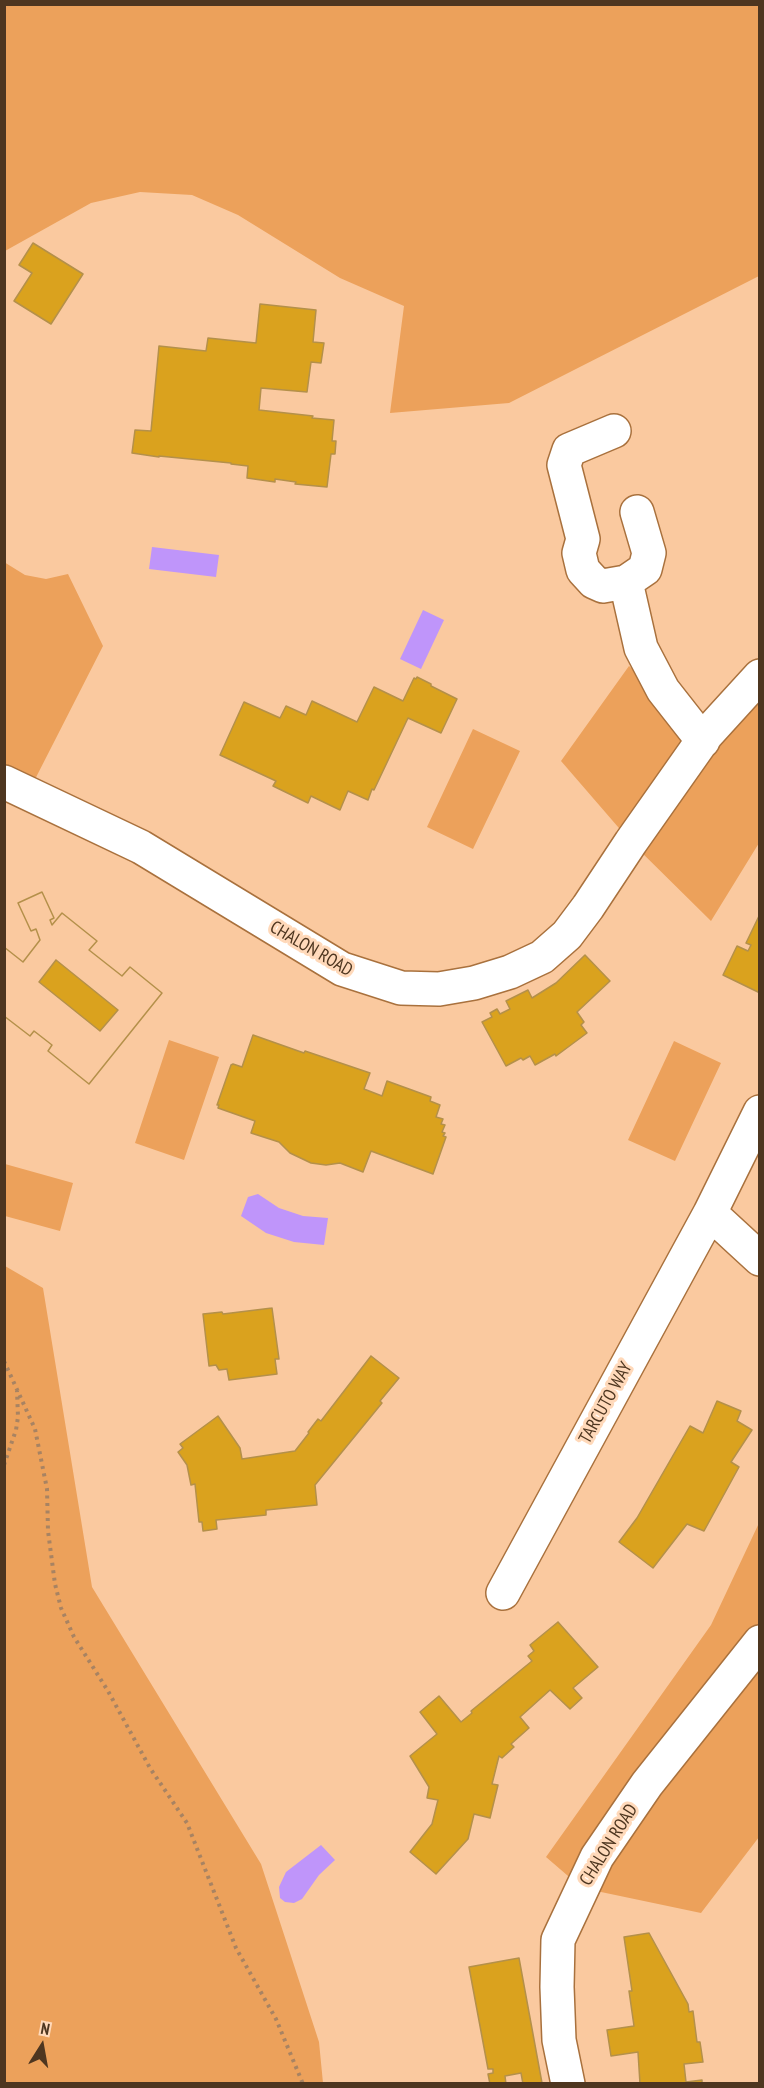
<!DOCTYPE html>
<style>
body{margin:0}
#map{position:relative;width:764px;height:2088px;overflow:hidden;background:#fac99f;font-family:"PT Sans Narrow",sans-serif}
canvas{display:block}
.frame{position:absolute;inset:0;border:6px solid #4e3620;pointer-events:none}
.north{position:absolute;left:12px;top:2016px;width:60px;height:60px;-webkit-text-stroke:4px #ffd9ba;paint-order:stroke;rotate:11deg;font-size:16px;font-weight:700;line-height:24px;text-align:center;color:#4e3620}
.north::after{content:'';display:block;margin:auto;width:21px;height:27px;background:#4e3620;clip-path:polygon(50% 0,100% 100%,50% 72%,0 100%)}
</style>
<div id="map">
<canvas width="764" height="2088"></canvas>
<div class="frame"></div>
<div class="north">N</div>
</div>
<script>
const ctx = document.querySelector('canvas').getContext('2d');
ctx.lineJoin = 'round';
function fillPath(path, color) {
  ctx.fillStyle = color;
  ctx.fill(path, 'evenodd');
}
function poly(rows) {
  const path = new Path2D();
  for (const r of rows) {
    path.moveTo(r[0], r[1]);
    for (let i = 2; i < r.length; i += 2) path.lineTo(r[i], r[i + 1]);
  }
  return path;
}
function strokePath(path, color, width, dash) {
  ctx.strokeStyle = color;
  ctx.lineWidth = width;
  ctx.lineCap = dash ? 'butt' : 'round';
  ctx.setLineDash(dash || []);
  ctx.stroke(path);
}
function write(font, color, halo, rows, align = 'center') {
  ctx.font = font + ' "PT Sans Narrow",sans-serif';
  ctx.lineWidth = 6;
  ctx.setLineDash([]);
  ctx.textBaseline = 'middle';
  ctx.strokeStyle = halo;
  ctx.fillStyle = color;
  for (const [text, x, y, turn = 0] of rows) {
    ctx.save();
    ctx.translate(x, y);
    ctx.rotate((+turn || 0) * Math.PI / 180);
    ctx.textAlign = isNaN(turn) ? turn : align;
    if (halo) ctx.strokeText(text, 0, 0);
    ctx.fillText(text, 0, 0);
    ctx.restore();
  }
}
fillPath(poly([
 [5,4,759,5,759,276,509,403,390,413,404,306,340,278,238,215,192,195,140,192,91,203,5,251],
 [4,562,25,575,46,579,68,574,103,646,28,793,5,782],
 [629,666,707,734,759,676,759,843,711,921,631,842,561,761],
 [473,729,520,751,473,849,427,827],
 [169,1040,219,1057,184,1160,135,1143],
 [674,1041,721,1063,675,1161,628,1140],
 [5,1164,73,1183,60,1231,5,1216],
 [5,1266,43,1288,92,1587,261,1864,319,2042,323,2083,5,2083],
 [759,1523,759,1837,701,1913,582,1888,546,1857,711,1625]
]), '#eca15b');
fillPath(poly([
 [152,547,219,555,216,577,149,569],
 [423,610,444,620,421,669,400,659],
 [258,1194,279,1208,303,1216,328,1218,324,1245,294,1242,266,1233,241,1216,248,1197],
 [321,1845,335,1860,319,1875,302,1899,294,1903,285,1902,280,1898,279,1887,286,1872]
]), '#bf95fa');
const building = poly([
 [33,243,83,274,51,324,14,301,32,273,19,265,33,243],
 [260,304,316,310,313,342,324,343,321,363,311,362,307,392,261,388,259,410,313,416,312,418,334,420,332,441,336,441,335,454,331,454,327,487,295,484,296,482,275,479,275,482,247,478,248,466,231,464,231,463,159,456,159,457,132,453,135,430,151,431,159,346,206,351,208,338,256,343,260,304],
 [417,677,431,684,431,686,457,699,441,733,408,718,374,790,372,789,368,800,348,791,340,810,311,796,308,803,273,786,276,781,220,755,244,702,280,718,286,706,306,715,312,701,357,722,374,687,403,701,414,678,416,679,417,677],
 [42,892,54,918,50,920,52,925,62,913,97,941,89,950,122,976,130,967,162,993,89,1084,48,1051,52,1045,34,1031,30,1036,4,1016,4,947,23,962,40,940,36,929,31,931,18,903,42,892],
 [56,960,118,1010,100,1031,39,982,56,960],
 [42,892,54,918,50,920,52,925,62,913,97,941,89,950,122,976,130,967,162,993,89,1084,48,1051,52,1045,34,1031,30,1036,4,1016,4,947,23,962,40,940,36,929,31,931,18,903,42,892],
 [759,916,760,916,760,993,723,975,737,946,748,951,751,945,746,943,759,916],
 [585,955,610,981,577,1012,584,1022,581,1025,587,1033,556,1056,555,1054,535,1065,530,1056,523,1060,521,1058,506,1066,482,1022,492,1017,490,1013,497,1009,500,1014,510,1009,506,1001,528,990,532,998,556,983,585,955],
 [253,1035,304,1053,305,1051,370,1073,364,1089,382,1096,387,1081,431,1097,430,1101,440,1105,436,1117,443,1119,441,1124,445,1125,442,1132,445,1133,443,1136,446,1137,433,1174,371,1151,363,1172,340,1163,326,1165,311,1163,290,1153,279,1142,251,1133,255,1121,218,1108,219,1105,217,1105,231,1065,233,1064,242,1067,253,1035],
 [272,1308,279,1359,275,1359,277,1374,229,1380,227,1369,219,1370,216,1365,209,1366,203,1314,222,1312,223,1314,272,1308],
 [371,1356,399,1378,380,1401,382,1403,315,1485,317,1505,266,1510,266,1515,216,1520,217,1529,203,1531,202,1522,199,1522,195,1484,191,1485,187,1465,178,1452,183,1448,180,1444,218,1416,240,1448,242,1459,295,1451,309,1433,308,1432,318,1419,321,1421,371,1356],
 [717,1401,741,1411,737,1421,752,1430,731,1462,739,1467,704,1531,687,1524,653,1568,619,1542,637,1518,690,1426,703,1433,717,1401],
 [558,1622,598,1667,573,1688,582,1698,570,1709,550,1690,520,1717,529,1728,511,1744,514,1747,502,1758,499,1756,492,1784,498,1785,490,1818,474,1814,468,1839,436,1874,410,1852,432,1824,438,1800,427,1798,429,1787,410,1756,437,1734,420,1712,439,1696,461,1722,472,1713,471,1711,532,1661,528,1656,534,1651,530,1645,558,1622],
 [649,1933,688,2004,689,2012,693,2011,697,2042,700,2042,703,2062,684,2064,686,2082,702,2080,702,2084,640,2084,638,2052,611,2056,607,2030,634,2026,629,1991,632,1991,624,1937,649,1933],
 [519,1958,542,2083,523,2084,521,2073,505,2076,506,2084,490,2084,488,2074,493,2073,493,2069,488,2069,469,1967,519,1958]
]);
fillPath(building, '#daa21e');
strokePath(building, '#b4904a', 1.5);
const minor = poly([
 [614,431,569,450,564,465,583,539,579,553,583,570,594,582,603,586,626,582,641,648,663,690,703,741],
 [626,582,645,569,649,553,637,512],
 [4,782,141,847,342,969,401,988,439,989,474,983,510,972,542,957,567,935,588,907,631,842,707,734,760,676],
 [760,1112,710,1213,760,1259],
 [503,1593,710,1213],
 [568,2084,559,2040,557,1987,558,1940,597,1857,647,1784,760,1642]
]);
strokePath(minor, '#a9713d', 36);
strokePath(poly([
 [4,1361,35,1429,47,1489,48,1531,55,1584,61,1608,74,1637,108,1691,150,1768,187,1823,236,1948,276,2019,303,2084],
 [4,1465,16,1430,18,1417,17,1391]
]), '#a88362', 4, [3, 4.5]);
strokePath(minor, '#fff', 33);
write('18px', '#4e3620', '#ffd9ba', [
 ["CHALON ROAD",311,949,30],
 ["TARCUTO WAY",606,1403,-61],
 ["CHALON ROAD",609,1845,-58]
]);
</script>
